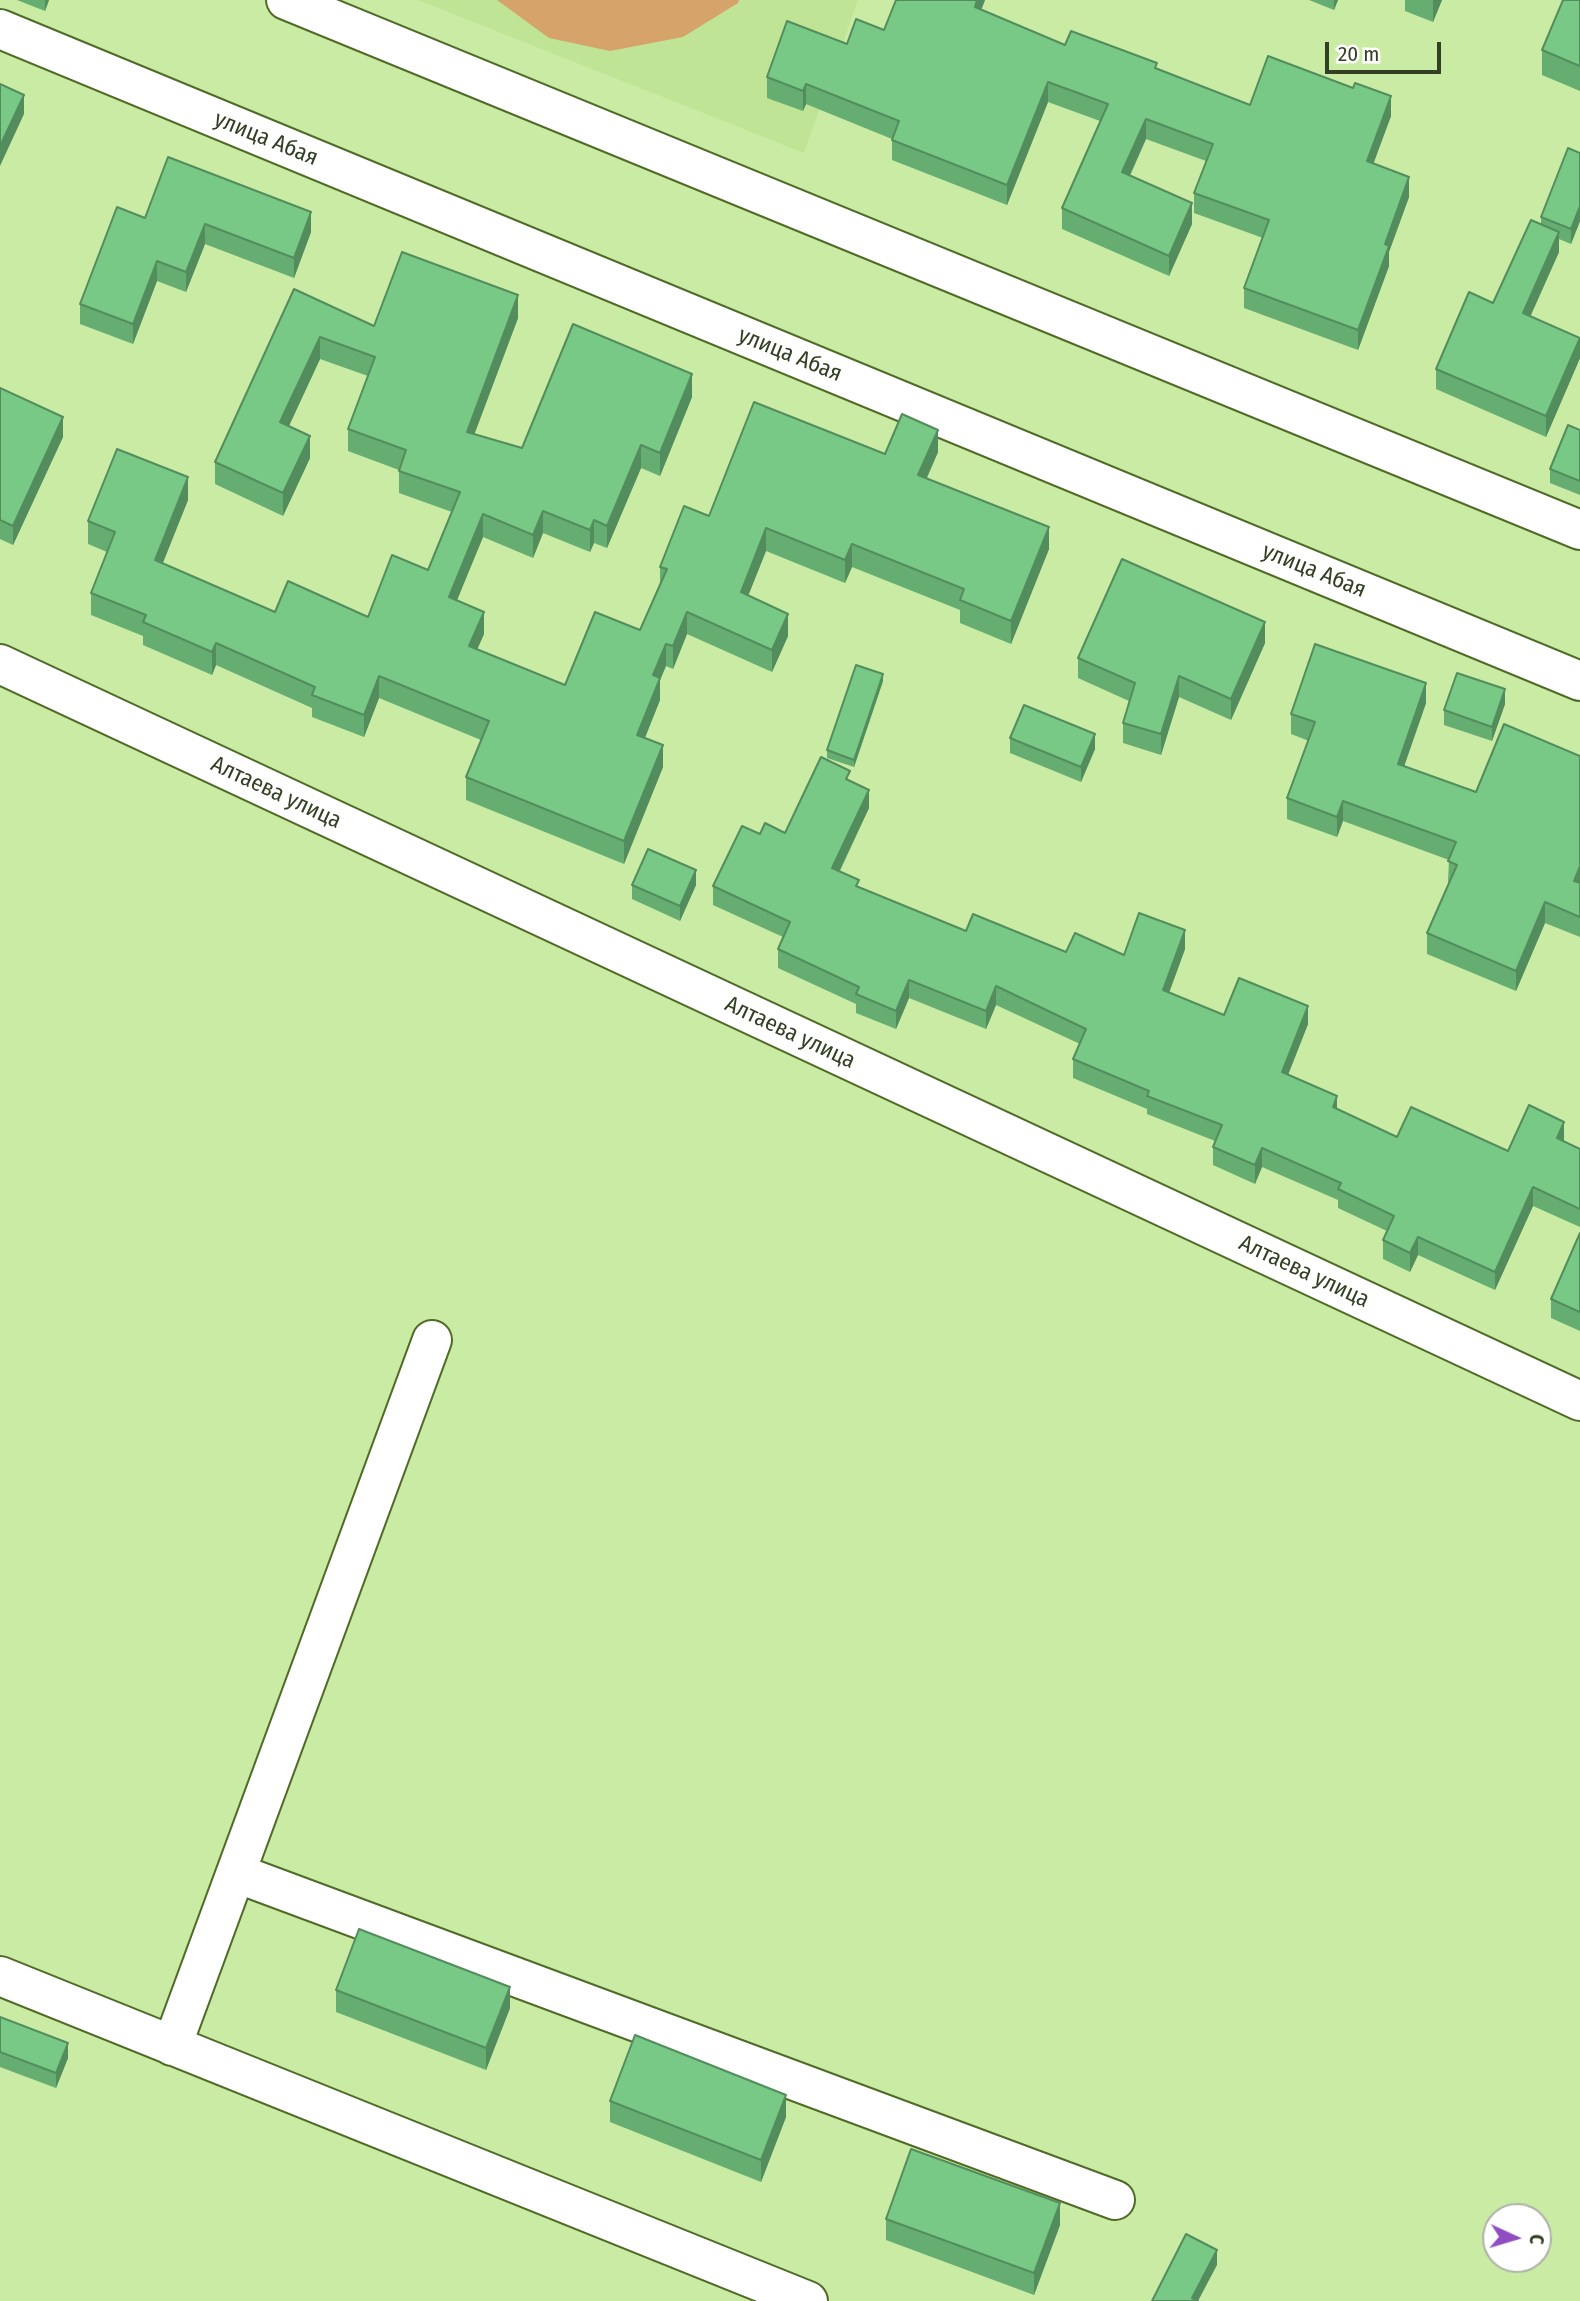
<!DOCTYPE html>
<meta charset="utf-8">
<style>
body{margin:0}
#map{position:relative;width:1580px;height:2301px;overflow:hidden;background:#caeba4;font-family:"Fira Sans Condensed",sans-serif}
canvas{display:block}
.north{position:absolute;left:1482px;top:2203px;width:70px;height:70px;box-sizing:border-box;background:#fff;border:2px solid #adb3a7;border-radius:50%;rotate:94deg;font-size:19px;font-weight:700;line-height:28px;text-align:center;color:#334023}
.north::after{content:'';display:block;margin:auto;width:24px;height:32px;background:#914ec2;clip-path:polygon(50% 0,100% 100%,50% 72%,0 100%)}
.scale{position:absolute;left:1325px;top:42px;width:116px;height:32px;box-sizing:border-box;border:4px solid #334023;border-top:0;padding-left:9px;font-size:21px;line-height:24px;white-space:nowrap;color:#334023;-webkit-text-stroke:5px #fff;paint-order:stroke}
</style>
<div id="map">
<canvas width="1580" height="2301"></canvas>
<div class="north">С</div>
<div class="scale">20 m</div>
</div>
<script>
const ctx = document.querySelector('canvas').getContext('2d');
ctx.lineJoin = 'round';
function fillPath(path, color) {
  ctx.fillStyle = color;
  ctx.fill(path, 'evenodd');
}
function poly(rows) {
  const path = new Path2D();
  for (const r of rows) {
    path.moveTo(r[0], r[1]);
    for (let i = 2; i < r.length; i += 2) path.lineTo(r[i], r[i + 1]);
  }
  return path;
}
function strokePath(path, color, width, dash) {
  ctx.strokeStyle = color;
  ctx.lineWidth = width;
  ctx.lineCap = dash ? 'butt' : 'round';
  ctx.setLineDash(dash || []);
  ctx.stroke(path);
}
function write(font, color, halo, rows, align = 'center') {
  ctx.font = font + ' "Fira Sans Condensed",sans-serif';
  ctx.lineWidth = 5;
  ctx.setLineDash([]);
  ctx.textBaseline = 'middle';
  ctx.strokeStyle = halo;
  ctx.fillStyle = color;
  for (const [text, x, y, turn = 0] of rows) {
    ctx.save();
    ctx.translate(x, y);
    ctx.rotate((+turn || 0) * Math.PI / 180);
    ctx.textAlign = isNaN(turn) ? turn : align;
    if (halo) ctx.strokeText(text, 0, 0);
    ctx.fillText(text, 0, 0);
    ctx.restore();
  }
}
fillPath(poly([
 [418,0,858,0,804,153]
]), '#c0e495');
fillPath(poly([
 [497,0,739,0,738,3,683,37,610,51,549,38]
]), '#d6a36a');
const minor = poly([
 [286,0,1580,530],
 [0,29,1580,681],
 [236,1873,1115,2200],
 [0,1976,808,2301],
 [172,2046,432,1340]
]);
const secondary = poly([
 [0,664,1580,1401]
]);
strokePath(minor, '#506b28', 42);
strokePath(secondary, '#506b28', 42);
strokePath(minor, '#fff', 38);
strokePath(secondary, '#fff', 38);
fillPath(poly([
 [17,0,49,0,45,11],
 [896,0,985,0,981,9,1065,45,1157,68,1250,105,1391,116,1373,164,1409,197,1389,252,1389,266,1358,350,1244,308,1244,288,1263,238,1194,213,1194,193,1206,161,1146,139,1130,176,1192,224,1169,276,1062,229,1062,208,1100,121,1048,102,1007,205,892,160,892,139,806,104,803,111,767,98,767,77,847,44,884,30],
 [1309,0,1338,0,1334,10],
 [1405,0,1442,0,1433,22,1405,11],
 [1580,0,1580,91,1542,75,1542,50],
 [1580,153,1580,221,1571,244,1559,239,1559,252,1530,316,1580,358,1546,437,1436,389,1436,369,1493,303,1541,225,1541,217],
 [145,218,311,232,294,278,205,244,186,292,157,281,133,344,80,324,80,304],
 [294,289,374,326,518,318,474,434,522,448,692,397,660,476,641,468,607,548,594,543,590,552,543,533,533,558,483,537,456,601,484,634,477,649,565,685,640,630,660,585,660,567,709,516,885,454,938,452,927,478,1049,549,1011,644,960,623,960,610,852,567,845,583,766,551,748,595,788,636,772,672,687,634,673,669,666,666,660,680,660,700,645,738,663,767,624,864,466,800,466,777,481,740,379,698,364,737,312,717,312,708,216,665,212,675,143,645,143,636,91,615,91,593,107,552,88,544,88,521,188,500,162,563,275,612,368,617,428,570,452,512,399,493,399,470,348,451,348,429,368,376,320,359,289,426,310,458,283,516,215,484,215,462],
 [0,388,63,437,13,545,0,539],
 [1580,430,1580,495,1550,483,1550,469],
 [1265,643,1231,720,1179,697,1161,755,1123,743,1123,723,1129,701,1078,678,1078,658],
 [883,681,854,767,827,758,827,750],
 [1426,703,1404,766,1476,792,1580,756,1580,937,1545,923,1516,991,1427,954,1427,933,1450,882,1448,882,1449,860,1343,821,1337,837,1287,819,1287,798,1309,741,1291,734,1291,714],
 [1505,704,1492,741,1444,725,1444,710],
 [1010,738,1095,749,1081,782,1010,753],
 [850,781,869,808,840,871,859,887,966,931,1066,952,1124,955,1185,949,1169,993,1224,1015,1308,1024,1288,1075,1337,1110,1397,1137,1508,1151,1563,1141,1580,1148,1580,1227,1533,1206,1495,1290,1418,1255,1410,1272,1383,1259,1383,1240,1387,1231,1338,1208,1338,1200,1262,1167,1255,1184,1213,1165,1213,1147,1215,1141,1147,1114,1147,1109,1073,1078,1073,1059,1080,1044,996,1005,986,1029,909,998,896,1029,856,1013,856,1004,778,968,778,949,783,937,713,905,713,886,760,834,785,833],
 [632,885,696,885,680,921,632,899],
 [1580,1233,1580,1331,1551,1318,1551,1299],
 [336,1990,510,2008,486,2070,336,2012],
 [0,2017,68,2058,56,2088,0,2067],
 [610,2101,786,2117,761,2182,610,2122],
 [886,2219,1060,2225,1034,2295,886,2240]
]), '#66ad72');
fillPath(poly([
 [45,0,49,0,45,11],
 [977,0,985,0,975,27,975,7],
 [1334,0,1338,0,1334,10],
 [1433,0,1442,0,1433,22],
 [1048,82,1048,102,1007,205,1007,185],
 [806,84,806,104,803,111,803,91],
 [24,95,24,114,0,166,0,146],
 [1391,96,1391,116,1367,181,1367,161],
 [1146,119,1146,139,1122,192,1122,172],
 [1409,177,1409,197,1389,252,1389,266,1358,350,1358,330,1385,244],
 [1192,203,1192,224,1169,276,1169,256],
 [1580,206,1580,221,1571,244,1571,229],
 [311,212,311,232,294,278,294,258],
 [205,224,205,244,186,292,186,272],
 [1559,232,1559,252,1523,333,1523,313],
 [157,261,157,281,133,344,133,324],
 [518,295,518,318,467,454,467,432],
 [320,337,320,359,280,445,280,422],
 [1580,338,1580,358,1546,437,1546,416],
 [692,374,692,397,660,476,660,453],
 [63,417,63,437,13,545,13,526],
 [938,430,938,452,918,497,918,475],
 [310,436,310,458,283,516,283,493],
 [641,445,641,468,607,548,607,526],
 [188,477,188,500,155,583,155,560],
 [543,511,543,533,533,558,533,535],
 [483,514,483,537,449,620,449,597],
 [594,520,594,543,590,552,590,530],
 [1049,527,1049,549,1011,644,1011,621],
 [766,528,766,551,741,614,741,592],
 [852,544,852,567,845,583,845,560],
 [484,612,484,634,469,668,469,646],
 [687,612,687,634,673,669,673,646],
 [788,614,788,636,772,672,772,650],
 [1265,622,1265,643,1231,720,1231,699],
 [216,643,216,665,212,675,212,652],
 [666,644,666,666,660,680,660,700,637,757,637,735,653,675],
 [883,674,883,681,854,767,854,760],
 [379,676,379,698,364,737,364,715],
 [1179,676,1179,697,1161,755,1161,734],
 [1426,683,1426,703,1398,784,1398,764],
 [1505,689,1505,704,1492,741,1492,727],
 [1095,734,1095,749,1081,782,1081,767],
 [663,745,663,767,624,864,624,841],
 [869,790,869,808,832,886,832,868],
 [1343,801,1343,821,1337,837,1337,817],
 [1580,866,1580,886,1574,881],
 [696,870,696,885,680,921,680,906],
 [1545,902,1545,923,1516,991,1516,971],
 [1185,930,1185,949,1163,1009,1163,990],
 [909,980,909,998,896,1029,896,1011],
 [996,986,996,1005,986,1029,986,1011],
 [1308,1006,1308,1024,1282,1090,1282,1072],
 [1337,1096,1337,1115,1333,1107],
 [1564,1122,1564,1140,1557,1156,1557,1138],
 [1262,1148,1262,1167,1255,1184,1255,1165],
 [1533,1187,1533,1206,1495,1290,1495,1272],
 [1418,1237,1418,1255,1410,1272,1410,1253],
 [510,1987,510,2008,486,2070,486,2048],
 [68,2043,68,2058,56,2088,56,2073],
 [786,2095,786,2117,761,2182,761,2160],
 [1060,2203,1060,2225,1034,2295,1034,2273],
 [1217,2250,1217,2265,1198,2301,1192,2298]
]), '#538d5d');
const building = poly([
 [896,0,977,0,975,7,1065,45,1071,31,1157,63,1155,68,1250,105,1268,56,1353,88,1355,83,1391,96,1367,161,1409,177,1385,244,1389,246,1358,330,1244,288,1269,220,1194,193,1213,144,1146,119,1122,172,1192,203,1169,256,1062,208,1108,104,1048,82,1007,185,892,140,899,121,806,84,803,91,767,77,787,21,847,44,856,19,884,30,896,0],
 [1563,0,1580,0,1580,66,1542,50,1563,0],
 [0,84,24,95,0,146,0,84],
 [1568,148,1580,153,1580,206,1571,229,1541,217,1568,148],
 [168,157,311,212,294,258,205,224,186,272,157,261,133,324,80,304,117,207,145,218,168,157],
 [1531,220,1559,232,1523,313,1580,338,1546,416,1436,369,1469,292,1493,303,1531,220],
 [402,252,518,295,467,432,522,448,573,324,692,374,660,453,641,445,607,526,594,520,590,530,543,511,533,535,483,514,449,597,484,612,469,646,565,685,595,612,640,630,667,569,660,567,684,506,709,516,754,402,885,454,902,414,938,430,918,475,1049,527,1011,621,960,600,964,589,852,544,845,560,766,528,741,592,788,614,772,650,687,612,673,646,666,644,653,675,660,678,637,735,663,745,624,841,466,777,489,721,379,676,364,715,312,695,315,687,216,643,212,652,143,622,146,615,91,593,115,532,88,521,117,449,188,477,155,560,275,612,288,581,368,617,392,555,428,570,460,492,399,471,406,450,348,429,375,357,320,337,280,422,310,436,283,493,215,462,294,289,374,326,402,252],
 [0,388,63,417,13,526,0,520,0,388],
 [1568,425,1580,430,1580,481,1550,469,1568,425],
 [1122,559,1265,622,1231,699,1179,676,1161,734,1123,723,1135,683,1078,658,1122,559],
 [1315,644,1426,683,1398,764,1476,792,1504,724,1580,756,1580,866,1574,881,1580,883,1580,917,1545,902,1516,971,1427,933,1457,865,1448,861,1456,842,1343,801,1337,817,1287,798,1315,722,1291,714,1315,644],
 [856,665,883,674,854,760,827,750,856,665],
 [1457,673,1505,689,1492,727,1444,710,1457,673],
 [1024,705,1095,734,1081,767,1010,738,1024,705],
 [821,757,850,771,846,779,869,790,832,868,859,880,856,886,966,931,973,914,1066,952,1075,933,1124,955,1139,913,1185,930,1163,990,1224,1015,1239,978,1308,1006,1282,1072,1337,1096,1333,1107,1397,1137,1411,1107,1508,1151,1529,1105,1564,1122,1557,1138,1580,1149,1580,1209,1533,1187,1495,1272,1418,1237,1410,1253,1383,1240,1394,1216,1338,1189,1341,1183,1262,1148,1255,1165,1213,1147,1222,1125,1147,1096,1149,1091,1073,1059,1086,1029,996,986,986,1011,909,980,896,1011,856,994,859,987,778,949,790,922,713,886,742,826,760,834,765,823,785,833,821,757],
 [648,849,696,870,680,906,632,885,648,849],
 [1580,1233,1580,1312,1551,1299,1580,1233],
 [359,1929,510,1987,486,2048,336,1990,359,1929],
 [0,2017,68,2043,56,2073,0,2052,0,2017],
 [635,2035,786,2095,761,2160,610,2101,635,2035],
 [911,2149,1060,2203,1034,2273,886,2219,911,2149],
 [1186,2234,1217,2250,1192,2298,1198,2301,1152,2301,1186,2234]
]);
fillPath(building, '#77c985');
strokePath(building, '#538d5d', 2);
write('23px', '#334023', '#fff', [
 ["улица Абая",266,139,22],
 ["улица Абая",790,355,22],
 ["улица Абая",1314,571,22],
 ["Алтаева улица",276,793,25],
 ["Алтаева улица",790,1033,25],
 ["Алтаева улица",1304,1272,25]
]);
</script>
